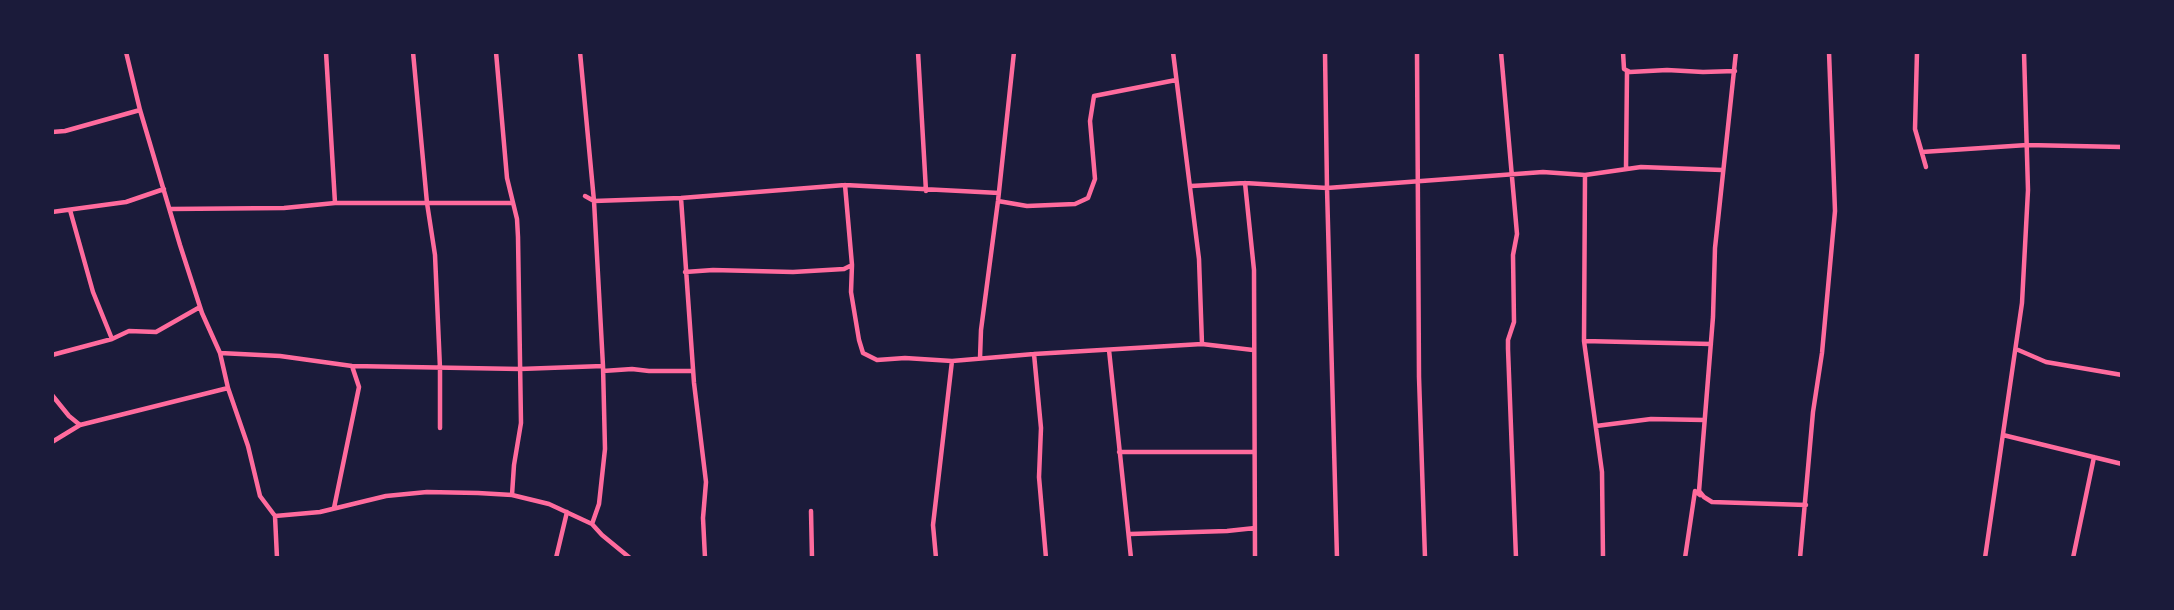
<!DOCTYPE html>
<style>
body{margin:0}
#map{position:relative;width:2174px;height:610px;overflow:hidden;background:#1b1b3a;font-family:Arial,sans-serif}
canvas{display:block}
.frame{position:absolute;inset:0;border:54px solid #1b1b3a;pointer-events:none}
</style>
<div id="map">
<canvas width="2174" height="610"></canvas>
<div class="frame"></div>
</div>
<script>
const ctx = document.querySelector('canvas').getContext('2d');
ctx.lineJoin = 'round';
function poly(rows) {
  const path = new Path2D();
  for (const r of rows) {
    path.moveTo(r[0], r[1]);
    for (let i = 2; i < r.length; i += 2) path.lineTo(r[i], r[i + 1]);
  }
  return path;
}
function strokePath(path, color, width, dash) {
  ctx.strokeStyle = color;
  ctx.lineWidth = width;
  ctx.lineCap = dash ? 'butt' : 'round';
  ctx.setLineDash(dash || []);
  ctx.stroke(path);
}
strokePath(poly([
 [126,52,140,110,180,245,202,313,220,353,228,388,248,446,260,496,275,516,277,558],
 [326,52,335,203,512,203],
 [413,52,427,203,435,255,440,368,440,428],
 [496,52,507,178,517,219,518,237,521,423,514,465,512,495],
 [918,52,926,191],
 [1173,52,1199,259,1202,344],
 [1325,52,1327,188,1337,558],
 [1417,52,1419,377,1425,558],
 [1501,52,1517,234,1513,255,1514,322,1508,340,1508,349,1516,558],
 [1623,52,1624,69,1630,72,1667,70,1703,72,1735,71],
 [1736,52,1715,248,1713,317,1699,491,1704,497,1712,502,1806,505],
 [1917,52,1915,129,1926,167],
 [52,132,65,131,140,110],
 [1922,152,2027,145,2122,147],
 [1626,168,1627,72],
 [1585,175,1584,341,1602,472,1603,558],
 [1245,183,1254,270,1255,558],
 [845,185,852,265,851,292,859,340,863,353,877,360,905,358,952,361,1034,354,1202,344,1253,350],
 [1191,186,1245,183,1327,188,1543,172,1585,175,1641,167,1722,170],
 [585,196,594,201,681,198,845,185,999,193],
 [681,198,694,383,706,482,703,518,705,558],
 [998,201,1027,206,1075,204,1088,198,1095,179,1090,121,1094,96,1176,80],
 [170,209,284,208,335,203],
 [70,210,93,292,112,339],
 [52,212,126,202,164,189],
 [685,272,713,270,793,272,844,269,852,265],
 [1584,341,1711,344],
 [2016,349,2046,362,2122,375],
 [1109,350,1131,558],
 [220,353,280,356,352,366,520,369,603,366],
 [1034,354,1041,428,1039,477,1046,558],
 [52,355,112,339,129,331,156,332,200,307],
 [980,358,981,330,998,201,1014,52],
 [603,371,632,369,649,371,693,371],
 [52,395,69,416,80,425],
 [1596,426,1651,419,1704,420],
 [2003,435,2122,464],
 [52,442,80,425,228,388],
 [1119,452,1253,452],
 [334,508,359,387,352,366],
 [811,511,812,558],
 [275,516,320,512,386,496,427,492,478,493,512,495,549,504,592,524,599,504,605,449,603,366,594,201,580,52],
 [592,524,602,535,630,558],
 [1130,534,1227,531,1255,528],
 [556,558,567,512],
 [936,558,933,525,952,361],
 [1685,558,1695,491,1700,495],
 [1800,558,1813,412,1822,353,1835,211,1829,52],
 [1985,558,2022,303,2028,190,2024,52],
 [2073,558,2094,457]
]), '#ff6b9d', 4.5);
</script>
